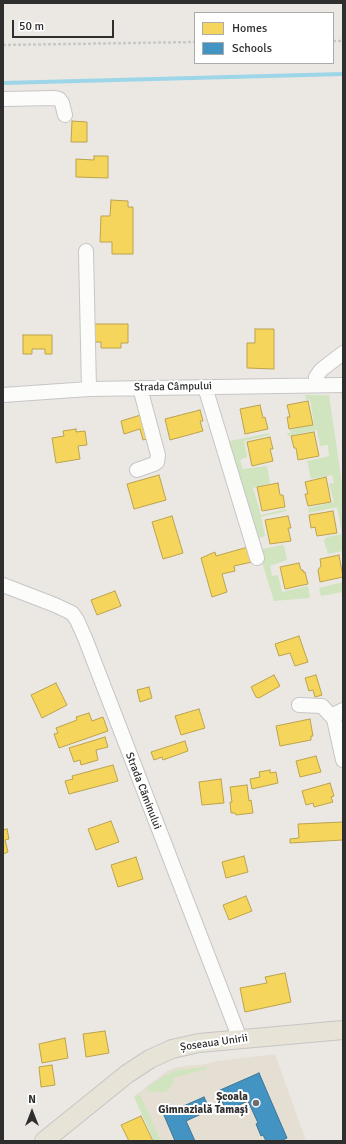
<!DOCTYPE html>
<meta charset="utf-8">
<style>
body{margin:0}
#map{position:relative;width:346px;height:1144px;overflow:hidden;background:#ebe8e4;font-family:Signika,sans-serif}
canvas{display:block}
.frame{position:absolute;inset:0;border:4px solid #2e2e2e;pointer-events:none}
.legend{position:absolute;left:194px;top:12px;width:140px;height:52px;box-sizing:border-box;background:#fff;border:1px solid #ababab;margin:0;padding:5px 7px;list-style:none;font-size:12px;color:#2e2e2e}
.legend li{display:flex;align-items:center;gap:8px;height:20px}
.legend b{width:20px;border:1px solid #ababab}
.north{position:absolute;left:12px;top:1092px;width:40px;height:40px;-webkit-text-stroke:3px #fff;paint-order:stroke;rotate:0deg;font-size:11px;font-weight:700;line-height:16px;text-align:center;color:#2e2e2e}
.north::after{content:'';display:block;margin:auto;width:14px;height:18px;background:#2e2e2e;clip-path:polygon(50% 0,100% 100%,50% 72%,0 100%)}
.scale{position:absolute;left:12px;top:20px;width:102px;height:18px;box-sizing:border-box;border:2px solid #2e2e2e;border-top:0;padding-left:5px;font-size:12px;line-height:14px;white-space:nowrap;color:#2e2e2e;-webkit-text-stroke:3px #fff;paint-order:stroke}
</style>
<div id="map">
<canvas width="346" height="1144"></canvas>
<div class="frame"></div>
<ul class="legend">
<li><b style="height:11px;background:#f6d55c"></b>Homes</li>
<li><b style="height:11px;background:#4393c3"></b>Schools</li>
</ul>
<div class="north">N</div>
<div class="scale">50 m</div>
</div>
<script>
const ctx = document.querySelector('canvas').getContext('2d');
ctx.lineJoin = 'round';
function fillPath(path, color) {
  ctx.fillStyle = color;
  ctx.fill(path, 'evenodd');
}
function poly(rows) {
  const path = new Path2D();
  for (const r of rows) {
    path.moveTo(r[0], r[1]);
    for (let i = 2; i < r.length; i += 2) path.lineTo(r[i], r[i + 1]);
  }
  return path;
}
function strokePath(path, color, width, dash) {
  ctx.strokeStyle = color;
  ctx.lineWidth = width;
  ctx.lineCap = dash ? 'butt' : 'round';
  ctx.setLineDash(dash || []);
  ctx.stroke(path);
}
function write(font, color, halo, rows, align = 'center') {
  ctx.font = font + ' Signika,sans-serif';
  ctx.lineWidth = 4;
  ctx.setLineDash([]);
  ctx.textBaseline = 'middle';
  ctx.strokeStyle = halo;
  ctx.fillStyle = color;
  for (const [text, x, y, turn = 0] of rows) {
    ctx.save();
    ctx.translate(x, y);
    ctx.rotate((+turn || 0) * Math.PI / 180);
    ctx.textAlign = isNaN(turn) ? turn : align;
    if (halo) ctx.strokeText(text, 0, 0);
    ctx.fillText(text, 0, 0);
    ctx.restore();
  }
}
fillPath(poly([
 [275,1054,306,1141,154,1141,134,1096,167,1071,177,1067,206,1064,217,1061]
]), '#e5dfd3');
fillPath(poly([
 [305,395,329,395,343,491,343,551,328,554,324,540,327,537,342,534,337,507,309,513,308,508,334,502,329,484,334,483,332,475,311,479,307,461,329,456,328,445,320,446,317,430,288,436,287,433,291,433,290,430,314,425,310,399,306,400],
 [269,433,270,435,244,441,247,457,240,460,243,469,267,466,270,483,253,488,261,515,286,509,287,511,261,517,265,536,259,538,262,549,282,545,284,546,287,560,270,566,272,576,278,575,282,592,308,586,310,598,274,601,225,442],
 [343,582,343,592,321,596,319,588],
 [206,1067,207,1069,173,1078,173,1084,165,1092,150,1092,146,1088,164,1076,177,1070],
 [138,1094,142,1099,161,1141,154,1141,134,1097]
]), '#cfe4bf');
const homes = poly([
 [72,121,87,122,87,142,71,142,72,121],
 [94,156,108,156,108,178,76,177,76,159,94,160,94,156],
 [111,200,128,201,128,207,133,207,133,254,112,254,112,242,100,242,101,216,110,216,111,200],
 [93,324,128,324,128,343,121,343,121,348,101,348,101,342,94,342,93,324],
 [255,329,274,329,274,369,247,368,247,343,255,343,255,329],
 [23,335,52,335,52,354,45,354,45,349,32,349,32,354,23,354,23,335],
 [308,401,313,425,289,429,287,417,290,417,287,405,308,401],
 [260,405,263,418,265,417,268,429,245,434,240,409,260,405],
 [200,410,203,421,200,421,203,431,170,440,165,419,200,410],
 [144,414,150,438,143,440,140,429,124,434,121,421,144,414],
 [76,429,76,432,85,431,87,445,78,446,80,459,56,463,52,438,64,436,63,431,76,429],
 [314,432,319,456,298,460,296,448,294,448,291,436,314,432],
 [270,437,273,449,270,449,273,461,252,466,247,442,270,437],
 [159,475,166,500,134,509,127,484,159,475],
 [326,477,331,502,308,506,305,494,308,494,305,482,326,477],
 [278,483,280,495,283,495,285,507,262,511,257,487,278,483],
 [333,511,337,533,317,536,315,527,311,528,309,515,333,511],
 [172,516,183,553,163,559,152,522,172,516],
 [288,516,291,528,288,528,291,541,270,544,265,520,288,516],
 [248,547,252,562,234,566,235,571,222,574,227,592,212,597,201,558,215,552,216,556,248,547],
 [339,555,343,577,320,582,318,570,321,566,320,559,339,555],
 [299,563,301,570,303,570,303,572,305,572,308,584,285,589,280,567,299,563],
 [115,591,121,606,97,615,91,600,115,591],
 [299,636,308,662,295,666,290,653,279,656,275,644,299,636],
 [274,675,280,686,259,698,256,697,251,687,274,675],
 [316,675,322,695,315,697,313,690,309,691,305,678,316,675],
 [56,683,67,705,42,718,31,695,56,683],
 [149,687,152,698,140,702,137,690,149,687],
 [199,709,205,728,181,735,175,716,199,709],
 [89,713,92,721,103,717,108,731,59,748,54,734,58,733,56,728,77,720,76,717,89,713],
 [310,719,313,736,311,736,311,740,280,746,276,726,310,719],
 [105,737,108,747,96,750,98,760,81,765,80,760,74,762,69,748,105,737],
 [185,741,188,751,163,760,162,757,154,760,151,752,185,741],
 [316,756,321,772,300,777,296,761,316,756],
 [113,765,118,781,69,794,65,781,73,779,72,776,113,765],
 [270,770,270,773,276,772,278,783,252,789,250,779,260,777,259,772,270,770],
 [221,779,224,803,202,805,199,782,221,779],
 [330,783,334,796,331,797,333,802,314,807,313,803,306,805,302,791,330,783],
 [247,785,249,801,251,800,253,813,236,815,235,813,231,813,230,802,232,802,230,787,247,785],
 [111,821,119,842,96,850,88,829,111,821],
 [343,822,343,840,290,843,290,839,299,838,298,824,343,822],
 [7,829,9,839,5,840,8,852,3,854,3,830,7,829],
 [244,856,248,872,226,878,222,862,244,856],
 [136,857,143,879,118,887,111,865,136,857],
 [246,896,252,911,229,920,223,905,246,896],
 [285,973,291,1002,245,1012,240,988,267,983,265,977,285,973],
 [105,1031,109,1053,86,1057,83,1034,105,1031],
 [65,1038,68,1058,42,1063,39,1044,65,1038],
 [52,1065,55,1085,41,1087,39,1067,52,1065],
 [141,1116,153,1141,129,1141,121,1125,141,1116]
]);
fillPath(homes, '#f6d55c');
strokePath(homes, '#baa34e', 1);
const schools = poly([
 [259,1073,287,1138,281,1141,266,1141,263,1135,261,1136,256,1124,258,1123,248,1101,226,1111,218,1091,259,1073],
 [204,1097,210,1110,186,1121,195,1141,175,1141,163,1113,178,1106,179,1108,204,1097]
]);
fillPath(schools, '#4393c3');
strokePath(schools, '#3d7596', 1);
strokePath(poly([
 [3,83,343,74]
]), '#9dd6e8', 4);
const minor = poly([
 [3,99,55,98,59,99,62,103,65,115],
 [86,251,89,389],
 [316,385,316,377,321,370,343,353],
 [205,387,257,558],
 [3,395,89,389,343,385],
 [137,470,154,464,157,462,158,455,140,388],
 [3,585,55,605,72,613,77,620,85,638,240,1039],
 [299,705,322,706,334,719],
 [343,710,337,713,334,719,343,760]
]);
const major = poly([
 [44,1141,127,1074,150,1059,172,1049,199,1043,343,1030]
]);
strokePath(minor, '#c7c6c6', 16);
strokePath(major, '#c6c5c4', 20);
strokePath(poly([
 [333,41,343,41],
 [3,45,195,42]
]), '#c9c9c8', 2.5, [3, 2]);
strokePath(minor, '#fcfcfb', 14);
strokePath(major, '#e7e3d6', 18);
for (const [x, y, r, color] of [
 [256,1103,4,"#706f6e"]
]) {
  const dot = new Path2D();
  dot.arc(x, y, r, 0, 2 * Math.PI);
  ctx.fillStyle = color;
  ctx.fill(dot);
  strokePath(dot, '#fff', 1.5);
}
write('11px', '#2e2e2e', '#fff', [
 ["Strada Câmpului",173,387,-1],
 ["Strada Căminului",143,791,69],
 ["Șoseaua Unirii",214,1043,-8]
]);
write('bold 11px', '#2e2e2e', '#fff', [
 ["Școala",248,1097],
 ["Gimnazială Tamași",248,1110]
], 'right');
</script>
